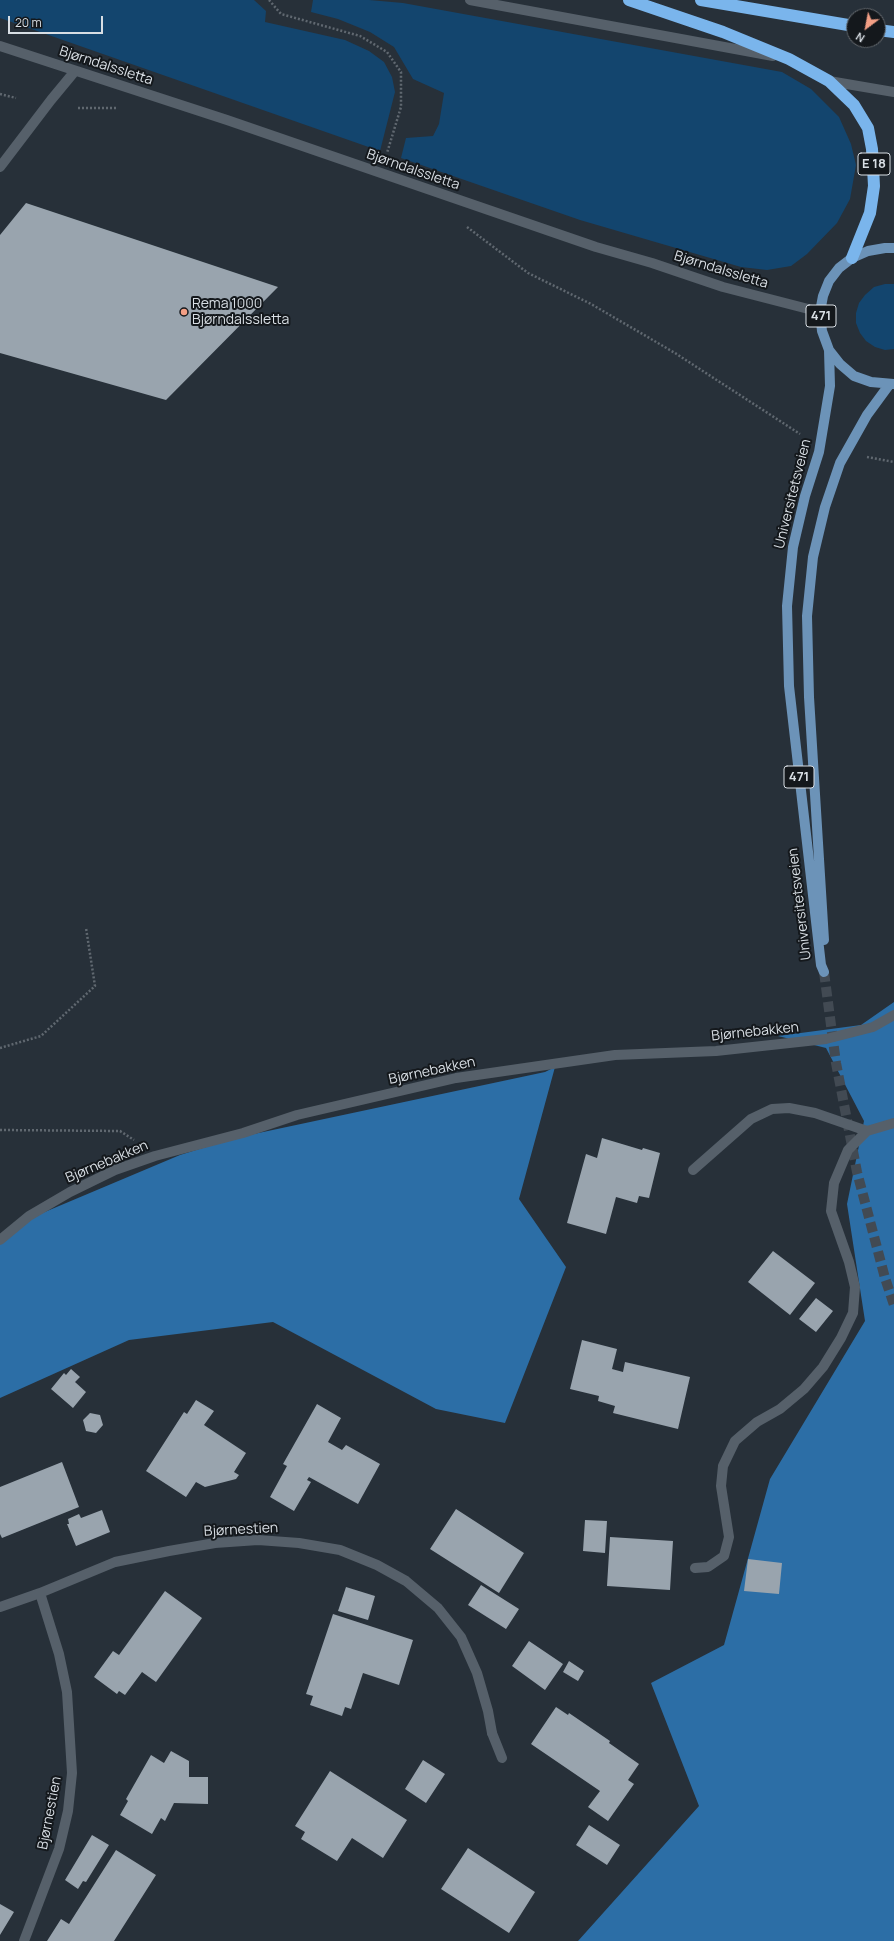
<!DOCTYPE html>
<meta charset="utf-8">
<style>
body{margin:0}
#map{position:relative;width:894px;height:1941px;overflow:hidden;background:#273039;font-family:Manrope,sans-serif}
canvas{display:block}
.north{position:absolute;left:846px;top:8px;width:40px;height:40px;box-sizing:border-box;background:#14181c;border:1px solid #62676c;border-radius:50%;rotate:212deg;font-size:11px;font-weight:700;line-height:16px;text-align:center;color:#d8dee4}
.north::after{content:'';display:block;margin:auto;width:14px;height:18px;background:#f39f85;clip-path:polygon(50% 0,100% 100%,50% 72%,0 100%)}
.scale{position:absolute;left:8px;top:16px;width:95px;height:18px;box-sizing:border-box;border:2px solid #d8dee4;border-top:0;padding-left:5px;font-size:12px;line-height:14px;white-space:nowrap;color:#d8dee4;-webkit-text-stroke:3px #14181c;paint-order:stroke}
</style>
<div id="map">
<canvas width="894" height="1941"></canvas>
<div class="north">N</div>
<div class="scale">20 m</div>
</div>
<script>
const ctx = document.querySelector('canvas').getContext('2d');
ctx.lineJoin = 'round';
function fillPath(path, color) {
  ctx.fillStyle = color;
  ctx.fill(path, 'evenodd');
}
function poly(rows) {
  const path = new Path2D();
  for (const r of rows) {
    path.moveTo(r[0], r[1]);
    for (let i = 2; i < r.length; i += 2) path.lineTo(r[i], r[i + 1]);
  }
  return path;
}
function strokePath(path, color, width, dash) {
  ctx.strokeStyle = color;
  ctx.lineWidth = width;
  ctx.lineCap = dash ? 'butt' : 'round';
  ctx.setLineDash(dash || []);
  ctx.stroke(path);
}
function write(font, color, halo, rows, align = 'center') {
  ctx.font = font + ' Manrope,sans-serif';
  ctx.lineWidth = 4;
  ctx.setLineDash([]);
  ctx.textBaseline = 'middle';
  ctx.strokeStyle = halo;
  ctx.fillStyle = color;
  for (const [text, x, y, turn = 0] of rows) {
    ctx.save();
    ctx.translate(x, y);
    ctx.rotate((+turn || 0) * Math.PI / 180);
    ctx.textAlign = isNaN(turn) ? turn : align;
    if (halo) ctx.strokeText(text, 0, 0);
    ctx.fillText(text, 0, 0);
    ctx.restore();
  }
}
fillPath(poly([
 [0,0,254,0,266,11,265,22,345,40,369,51,384,62,392,77,395,92,380,151,0,18],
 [313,0,369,0,403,3,782,72,811,89,839,117,851,144,856,165,850,199,837,223,807,254,791,266,767,270,741,267,580,220,401,158,406,138,433,136,439,124,444,93,413,79,394,47,370,32,338,19,311,12],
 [885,284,894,284,894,349,885,350,875,347,866,341,860,333,856,323,856,313,859,303,865,295,874,287]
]), '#13456e');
fillPath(poly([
 [894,1002,894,1941,578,1941,699,1806,651,1683,724,1645,770,1479,865,1321,847,1204,864,1121,826,1048,778,1036,861,1025],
 [555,1067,519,1199,566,1267,505,1423,436,1409,273,1322,129,1340,0,1398,0,1239,40,1214,180,1155,235,1138,545,1072]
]), '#2c6ea6');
fillPath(poly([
 [26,203,278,287,166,400,0,353,0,235],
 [602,1138,642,1150,643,1148,660,1153,649,1198,639,1196,637,1203,616,1197,606,1234,567,1223,586,1154,597,1158],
 [773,1251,815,1283,790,1315,748,1282],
 [816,1298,833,1311,816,1332,799,1319],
 [582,1340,617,1349,612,1369,623,1372,625,1362,690,1377,678,1429,613,1413,615,1406,598,1401,599,1396,570,1389],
 [71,1369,80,1377,75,1382,86,1392,73,1408,51,1389,64,1373,66,1375],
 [196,1400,214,1411,204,1425,246,1453,234,1472,239,1475,236,1479,205,1487,196,1482,186,1497,146,1471,184,1412,187,1414],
 [317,1404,341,1418,328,1442,342,1450,346,1445,380,1464,358,1504,309,1477,307,1480,311,1482,294,1511,270,1497,287,1466,283,1464],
 [90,1413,100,1415,103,1425,96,1433,86,1431,83,1420],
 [62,1462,79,1507,2,1538,0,1534,0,1487],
 [456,1509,524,1553,499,1593,430,1549],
 [102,1510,110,1532,76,1546,67,1524,69,1524,68,1519,79,1514,81,1518],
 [585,1520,607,1521,605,1553,583,1551],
 [610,1537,673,1541,670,1590,607,1586],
 [748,1559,782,1563,779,1594,744,1591],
 [481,1585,519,1609,506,1629,468,1605],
 [346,1587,375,1596,368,1620,338,1611],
 [165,1591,202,1618,156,1682,142,1672,125,1695,119,1691,117,1694,94,1677,113,1651,119,1655],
 [333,1614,413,1640,399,1685,363,1673,351,1709,345,1707,342,1716,310,1705,313,1696,306,1694],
 [529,1641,563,1664,545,1690,512,1666],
 [569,1661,584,1671,578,1681,563,1672],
 [556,1707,568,1715,569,1713,610,1741,609,1743,639,1764,628,1780,634,1784,608,1821,588,1807,600,1791,531,1744],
 [171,1751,189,1761,189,1777,208,1777,208,1804,174,1803,165,1821,161,1818,152,1834,120,1815,128,1801,126,1799,151,1755,164,1763],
 [423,1760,445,1774,426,1803,405,1789],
 [330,1771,407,1820,383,1858,352,1838,337,1861,301,1839,305,1832,295,1826],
 [589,1825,620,1845,607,1865,576,1845],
 [92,1835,109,1845,86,1882,83,1881,78,1889,65,1880],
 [468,1848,535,1892,509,1933,441,1889],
 [116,1850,156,1875,114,1941,47,1941,61,1919,69,1924],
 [0,1904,14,1912,0,1935]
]), '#99a4ae');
strokePath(poly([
 [824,972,836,1063,857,1172,885,1278,894,1305]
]), '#424a53', 10, [10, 5]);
strokePath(poly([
 [269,0,281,14,360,36,387,52,401,72,401,107,387,153],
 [0,94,16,98],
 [78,108,116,108],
 [467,227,528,273,591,304,675,353,800,434],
 [867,457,894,462],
 [0,1048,41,1036,95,986,86,928],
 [0,1130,120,1131,134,1140]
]), '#606870', 2.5, [2, 2]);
strokePath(poly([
 [470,0,773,56],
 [829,81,894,92],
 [693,1170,751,1119,772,1109,789,1108,815,1113,867,1131],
 [695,1568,708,1567,724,1556,729,1537,721,1486,723,1466,735,1441,757,1422,780,1409,804,1389,823,1367,841,1338,853,1313,855,1287,849,1262,831,1211,834,1183,848,1150,867,1131,894,1123],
 [492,1733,502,1758]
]), '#56606a', 10);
strokePath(poly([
 [0,46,227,120,596,247,652,263,723,287,820,312],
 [0,167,51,100,75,71],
 [0,1240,29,1216,70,1192,115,1170,155,1156,243,1133,297,1115,456,1078,615,1055,716,1051,826,1039,873,1027,894,1015],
 [0,1607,40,1593,115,1562,169,1551,215,1543,258,1540,299,1543,340,1550,377,1565,406,1581,438,1608,461,1637,477,1673,488,1711,492,1733],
 [24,1941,59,1849,68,1811,72,1773,67,1692,59,1654,40,1593]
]), '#56606a', 10);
strokePath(poly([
 [894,248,885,248,868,251,852,258,839,268,829,281,823,296,820,312,822,331,829,350,840,364,854,376,871,382,894,384],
 [824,940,809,697,807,616,813,557,825,507,840,463,867,415,889,385],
 [824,972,821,965,789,686,787,606,793,547,805,496,819,452,830,386,829,350]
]), '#6c93b8', 10);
strokePath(poly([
 [629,0,723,32,789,59,829,81,854,105,868,128,872,149,874,186,870,213,852,258],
 [701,0,854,26],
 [878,30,894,32]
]), '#7ab5ec', 12);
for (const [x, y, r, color] of [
 [184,312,4,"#f39f85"]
]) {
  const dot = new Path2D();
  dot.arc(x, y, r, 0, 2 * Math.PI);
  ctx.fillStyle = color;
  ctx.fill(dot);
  strokePath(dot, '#14181c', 1.5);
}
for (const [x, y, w] of [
 [874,164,32],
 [821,316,30],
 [799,777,30]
]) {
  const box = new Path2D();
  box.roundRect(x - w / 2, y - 11, w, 22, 3);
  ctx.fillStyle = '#14181c';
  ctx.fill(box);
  strokePath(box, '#d8dee4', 1);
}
write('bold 13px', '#d8dee4', null, [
 ["E 18",874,164],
 ["471",821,316],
 ["471",799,777]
]);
write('14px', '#d8dee4', '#14181c', [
 ["Bjørndalssletta",106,66,18],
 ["Bjørndalssletta",413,170,19],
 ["Bjørndalssletta",721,270,17],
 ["Universitetsveien",793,494,-76],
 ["Universitetsveien",800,904,-97],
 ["Bjørnebakken",755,1032,-6],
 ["Bjørnebakken",432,1071,-12],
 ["Bjørnebakken",107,1162,-23],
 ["Bjørnestien",241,1530,-3],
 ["Bjørnestien",50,1813,-79]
]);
write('14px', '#d8dee4', '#14181c', [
 ["Rema 1000",192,304],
 ["Bjørndalssletta",192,320]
], 'left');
</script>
